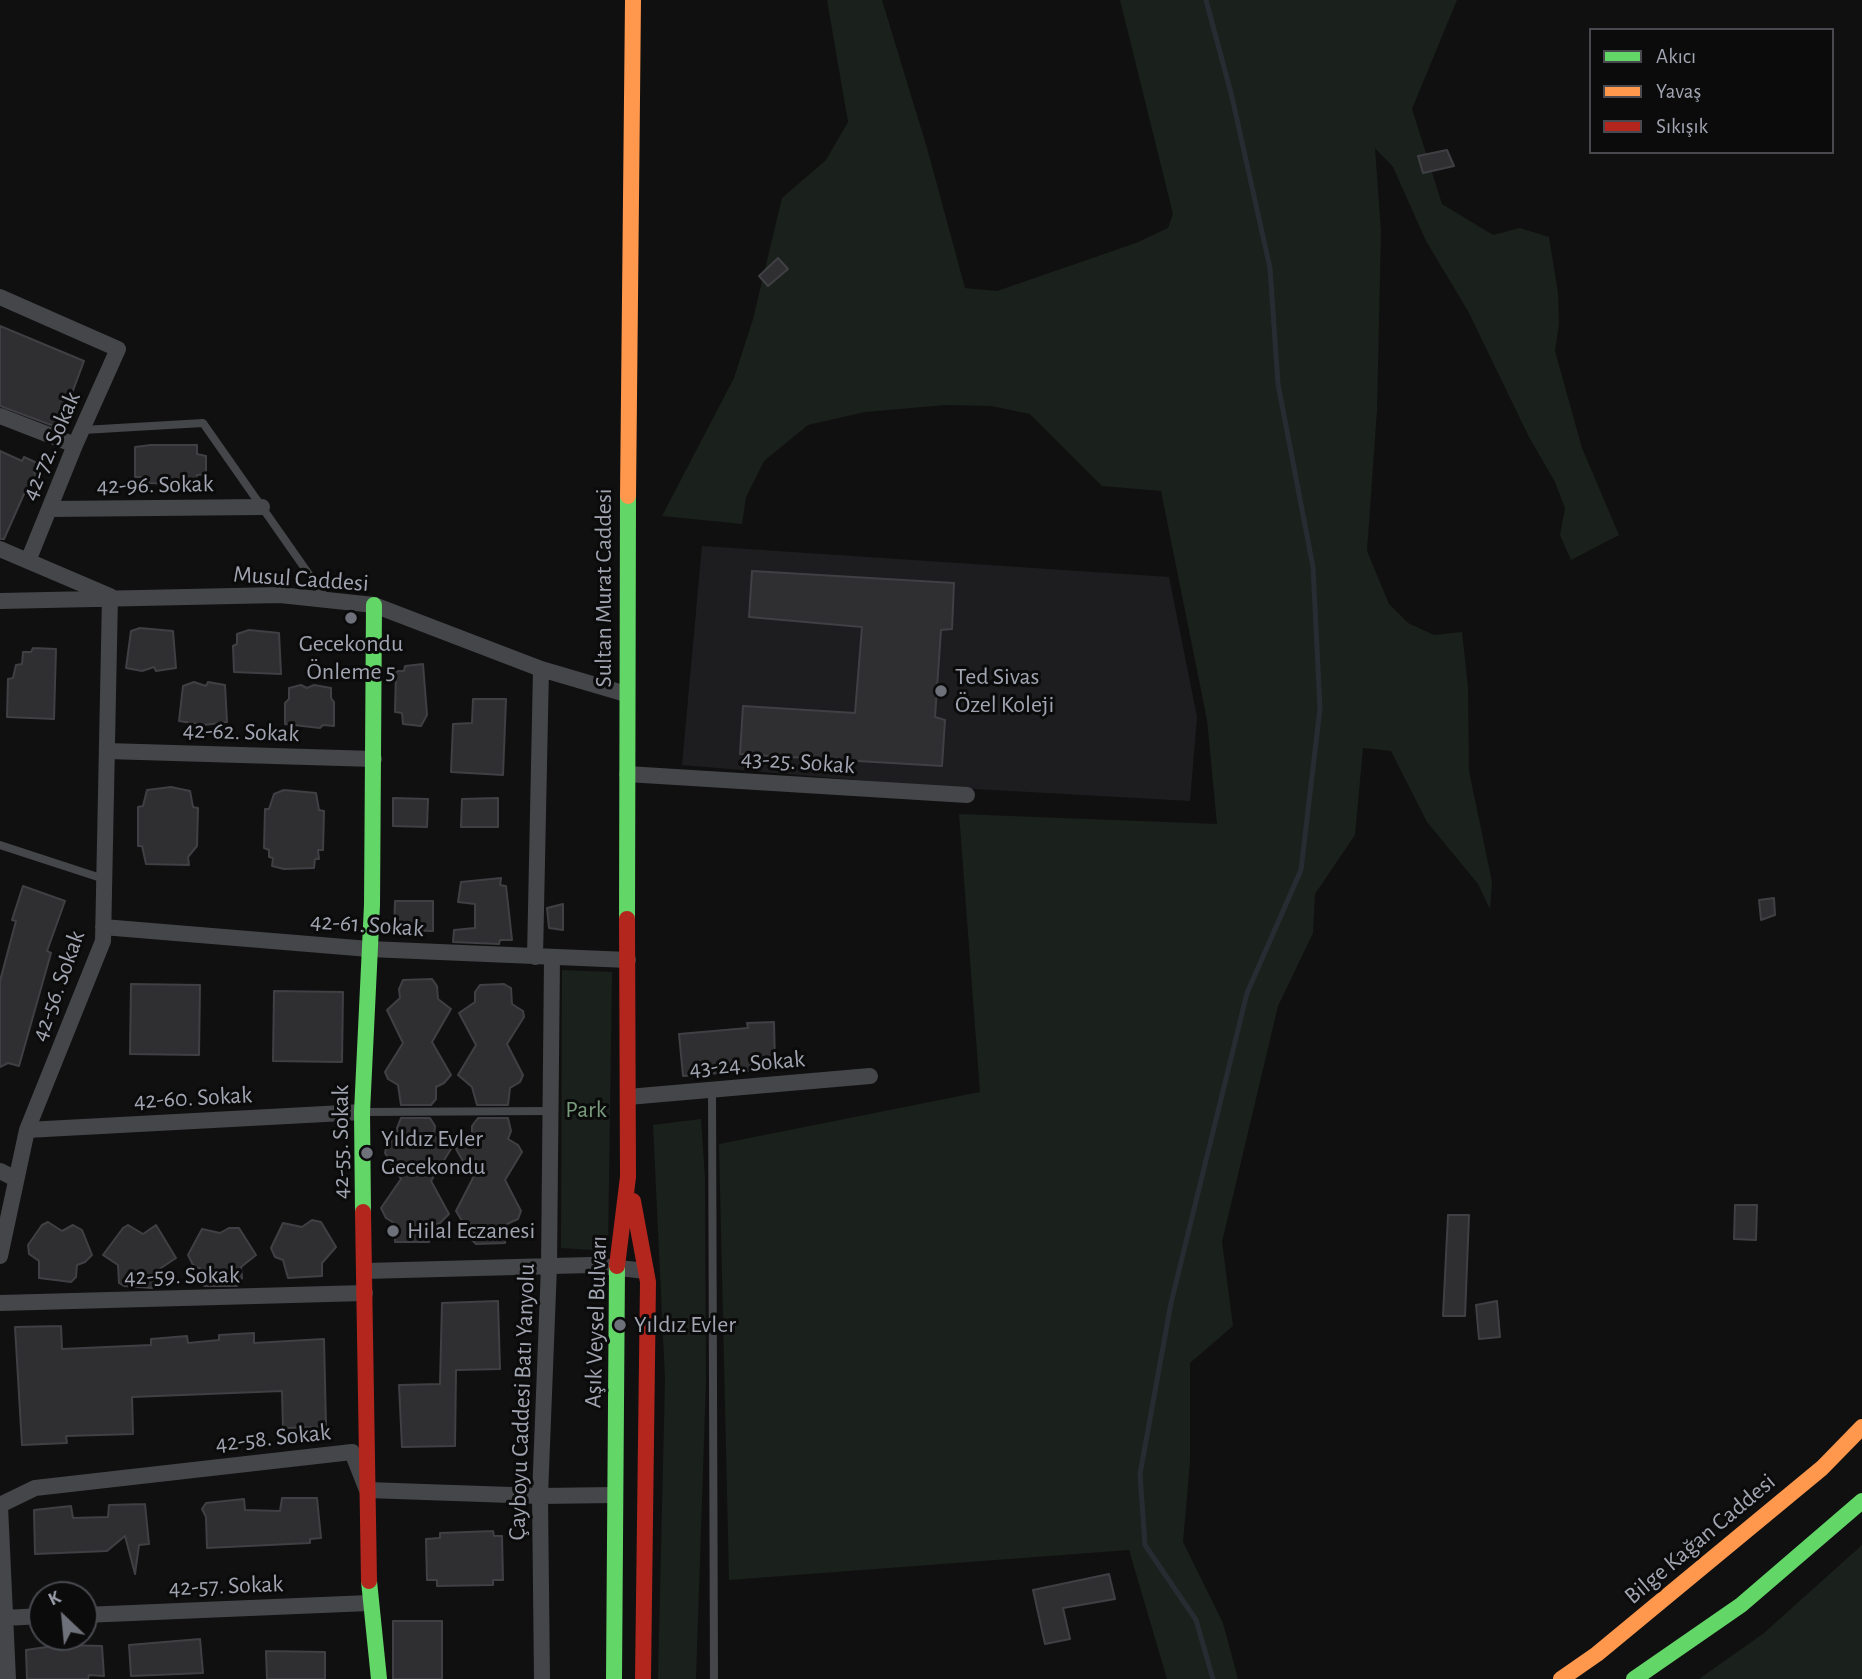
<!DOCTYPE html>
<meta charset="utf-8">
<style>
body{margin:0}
#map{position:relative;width:1862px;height:1679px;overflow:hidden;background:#101011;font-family:"Alegreya Sans",sans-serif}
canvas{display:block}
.legend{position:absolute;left:1589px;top:28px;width:245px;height:126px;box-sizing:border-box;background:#0b0b0c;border:2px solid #47494e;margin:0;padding:9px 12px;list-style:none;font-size:21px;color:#a1a5b1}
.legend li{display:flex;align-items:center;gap:14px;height:35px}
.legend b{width:35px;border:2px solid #47494e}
.north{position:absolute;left:28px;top:1581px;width:70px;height:70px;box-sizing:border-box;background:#0b0b0c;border:2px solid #47494e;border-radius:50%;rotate:334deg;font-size:19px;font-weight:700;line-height:28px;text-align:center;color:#a1a5b1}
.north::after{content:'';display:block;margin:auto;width:24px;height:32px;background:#6e7179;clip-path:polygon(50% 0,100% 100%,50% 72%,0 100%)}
</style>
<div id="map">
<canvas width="1862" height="1679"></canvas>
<ul class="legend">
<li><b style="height:9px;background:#63d668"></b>Akıcı</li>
<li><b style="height:9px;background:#ff974d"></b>Yavaş</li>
<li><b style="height:9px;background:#b3261e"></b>Sıkışık</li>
</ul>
<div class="north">K</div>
</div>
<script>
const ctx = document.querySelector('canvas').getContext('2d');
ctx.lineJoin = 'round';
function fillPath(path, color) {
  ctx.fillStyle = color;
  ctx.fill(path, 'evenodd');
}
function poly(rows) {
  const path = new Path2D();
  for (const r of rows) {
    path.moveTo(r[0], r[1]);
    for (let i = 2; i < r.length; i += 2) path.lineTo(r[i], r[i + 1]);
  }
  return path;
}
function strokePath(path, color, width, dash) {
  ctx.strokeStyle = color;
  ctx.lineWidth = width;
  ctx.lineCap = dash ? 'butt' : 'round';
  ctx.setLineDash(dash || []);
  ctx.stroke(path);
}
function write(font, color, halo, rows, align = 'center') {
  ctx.font = font + ' "Alegreya Sans",sans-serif';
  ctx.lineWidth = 6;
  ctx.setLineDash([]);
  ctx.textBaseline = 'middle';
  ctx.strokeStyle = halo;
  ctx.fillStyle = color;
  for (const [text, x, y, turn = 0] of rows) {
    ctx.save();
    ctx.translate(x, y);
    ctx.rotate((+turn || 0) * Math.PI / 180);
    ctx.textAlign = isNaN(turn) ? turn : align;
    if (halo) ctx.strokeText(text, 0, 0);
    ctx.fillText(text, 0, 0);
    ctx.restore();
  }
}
fillPath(poly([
 [702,546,1169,577,1197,717,1190,801,939,787,682,765]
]), '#1d1d1f');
fillPath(poly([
 [827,0,882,0,927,148,965,288,997,291,1136,243,1168,228,1173,214,1120,0,1457,0,1412,109,1442,204,1493,235,1520,228,1549,237,1558,293,1559,324,1555,351,1582,448,1619,535,1571,560,1560,535,1565,508,1555,482,1529,437,1468,311,1426,241,1393,167,1375,148,1381,231,1377,410,1367,551,1389,604,1408,623,1434,635,1462,632,1468,687,1469,771,1492,882,1490,909,1478,884,1427,822,1391,751,1363,748,1355,835,1315,894,1313,933,1278,1006,1222,1242,1233,1326,1190,1363,1190,1462,1183,1542,1223,1623,1238,1679,1167,1679,1129,1550,729,1580,719,1144,980,1092,959,814,1217,824,1207,720,1161,491,1102,486,1030,414,991,406,946,405,865,412,808,425,764,461,746,497,742,524,662,516,734,378,753,319,782,198,826,160,848,122],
 [562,970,612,972,608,1251,561,1248],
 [701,1119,705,1178,706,1380,696,1679,658,1679,665,1379,653,1125],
 [1862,1545,1862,1679,1699,1679,1764,1633]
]), '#1a201b');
strokePath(poly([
 [1206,0,1232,97,1270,268,1278,384,1313,567,1320,708,1301,870,1247,993,1171,1303,1140,1474,1145,1545,1196,1620,1213,1679]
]), '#272c33', 5);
const building = poly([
 [1447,150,1454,166,1423,173,1418,156,1447,150],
 [778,258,788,269,768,286,759,276,778,258],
 [0,326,84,361,59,428,0,406,0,326],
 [151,445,197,445,197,454,206,456,206,474,197,475,195,484,144,483,145,477,135,477,135,447,151,445],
 [0,451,22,461,24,457,37,463,34,472,37,476,24,494,4,539,0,539,0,451],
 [752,571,954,583,952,629,941,630,935,717,945,720,942,766,740,754,743,706,855,713,862,627,749,617,752,571],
 [140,628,173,631,176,668,156,671,154,667,142,671,126,668,131,631,140,628],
 [249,630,279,633,281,674,234,672,233,646,237,644,237,634,249,630],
 [33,648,56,649,54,719,7,717,8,679,13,678,16,665,22,664,23,652,31,652,33,648],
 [423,664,427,715,421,726,403,724,402,713,395,712,396,671,404,671,405,666,423,664],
 [194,682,206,686,208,682,225,685,227,722,204,725,179,721,183,686,194,682],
 [301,685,307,688,314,685,331,688,331,698,334,702,334,726,323,725,320,728,285,724,285,703,289,699,289,688,301,685],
 [473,699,506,699,503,775,451,772,453,724,472,723,473,699],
 [171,787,190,791,193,807,198,808,197,846,188,857,189,865,146,864,142,846,138,846,138,807,143,806,147,790,171,787],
 [284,790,316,793,319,810,324,811,323,850,318,850,319,859,315,859,314,868,284,869,272,866,273,858,269,857,269,850,264,848,265,809,269,809,274,794,284,790],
 [393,798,428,799,427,827,393,826,393,798],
 [498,798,498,827,461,827,462,799,498,798],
 [501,878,500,885,506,886,512,940,500,940,499,944,453,942,454,930,475,928,475,904,458,902,461,882,501,878],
 [23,886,65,901,47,951,51,953,19,1066,8,1063,0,1067,0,981,16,921,12,920,23,886],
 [1774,898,1775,915,1761,920,1759,900,1774,898],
 [395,901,433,901,433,931,394,930,395,901],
 [563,904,563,930,549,928,547,908,563,904],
 [432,979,437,986,438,999,451,1009,432,1042,451,1075,444,1083,436,1087,436,1099,431,1105,401,1105,398,1085,388,1079,385,1072,403,1043,387,1010,400,998,399,989,403,980,432,979],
 [131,984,200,985,199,1055,130,1054,131,984],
 [504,984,511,988,512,1004,523,1011,524,1017,507,1044,523,1075,520,1082,510,1088,508,1105,477,1105,472,1087,458,1075,476,1045,459,1013,475,1002,475,992,480,985,504,984],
 [274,991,343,992,342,1062,273,1061,274,991],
 [774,1022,775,1064,756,1065,756,1070,683,1076,679,1034,748,1028,747,1023,774,1022],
 [401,1118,430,1118,435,1126,434,1136,451,1149,431,1181,449,1214,440,1223,433,1225,429,1242,395,1242,394,1223,386,1218,381,1208,401,1179,385,1153,387,1144,398,1137,397,1128,401,1118],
 [478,1118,508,1118,511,1131,508,1139,518,1145,522,1152,505,1180,521,1211,518,1219,507,1224,505,1243,476,1244,470,1238,470,1224,462,1221,456,1211,473,1178,456,1149,472,1137,472,1126,478,1118],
 [1735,1205,1757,1205,1756,1240,1734,1239,1735,1205],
 [1448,1215,1469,1215,1465,1316,1443,1316,1448,1215],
 [312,1220,321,1222,336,1247,322,1263,322,1276,288,1278,283,1260,275,1257,271,1248,283,1223,302,1227,312,1220],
 [48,1222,62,1231,73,1225,82,1230,92,1255,85,1262,77,1265,76,1277,71,1282,39,1278,39,1261,29,1254,28,1245,42,1225,48,1222],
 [128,1225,143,1234,156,1225,176,1258,158,1270,157,1282,152,1288,124,1286,119,1283,118,1265,103,1255,123,1228,128,1225],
 [229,1228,239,1228,256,1255,241,1267,242,1278,237,1286,204,1286,201,1269,193,1265,188,1255,202,1229,220,1233,229,1228],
 [498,1301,500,1369,456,1370,455,1446,402,1447,399,1385,440,1384,442,1303,498,1301],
 [1497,1301,1500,1337,1479,1339,1476,1305,1497,1301],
 [61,1326,62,1349,151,1345,151,1339,187,1336,188,1343,219,1340,219,1335,254,1333,254,1343,324,1339,326,1427,283,1428,282,1391,132,1397,133,1434,66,1436,67,1443,22,1445,15,1327,61,1326],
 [282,1498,317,1498,321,1538,310,1539,310,1543,207,1548,206,1517,202,1509,206,1503,244,1499,245,1510,280,1511,282,1498],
 [145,1504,149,1544,139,1545,135,1574,125,1536,107,1551,35,1554,34,1510,71,1506,73,1518,108,1517,109,1505,145,1504],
 [493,1531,494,1536,502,1536,503,1580,493,1580,493,1585,437,1586,437,1580,427,1580,426,1539,440,1538,440,1533,493,1531],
 [1109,1574,1115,1599,1063,1608,1070,1639,1045,1644,1033,1590,1109,1574],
 [393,1621,442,1621,442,1679,393,1679,393,1621],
 [200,1639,203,1673,131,1676,129,1645,200,1639],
 [60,1645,102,1646,104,1676,89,1675,88,1679,27,1679,26,1650,60,1645],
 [266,1651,325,1652,325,1679,267,1679,266,1651]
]);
fillPath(building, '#2f2f31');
strokePath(building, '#404044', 2);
strokePath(poly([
 [83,430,203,423,327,600],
 [0,845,104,879],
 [712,1090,714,1679],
 [364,1112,550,1111]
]), '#454649', 8);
strokePath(poly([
 [0,297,118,349,75,445,28,561],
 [0,416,75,445],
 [49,509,262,507],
 [0,549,110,596,103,941,27,1130,0,1256],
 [0,601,280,595,374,605,541,669,626,694],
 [107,751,374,759],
 [627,774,967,795],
 [103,927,369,949,628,960],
 [535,957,541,669],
 [628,1097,870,1076],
 [27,1130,362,1112],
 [0,1171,16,1179],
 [365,1271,591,1265,646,1271],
 [0,1303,365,1293],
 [0,1505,35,1488,352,1452,367,1490,540,1496,614,1495],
 [0,1506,8,1679],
 [84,1615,369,1603],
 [5,1618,42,1616],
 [542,1679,540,1496,549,1266,552,958]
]), '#454649', 16);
strokePath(poly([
 [627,919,628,496],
 [363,1212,362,1112,372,905,374,605],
 [369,1581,379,1679],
 [614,1679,617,1266],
 [1634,1679,1741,1605,1862,1501]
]), '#63d668', 16);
strokePath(poly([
 [628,496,633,0],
 [1561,1679,1597,1654,1822,1468,1862,1427]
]), '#ff974d', 16);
strokePath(poly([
 [633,1201,648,1282,643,1679],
 [363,1212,369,1581],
 [617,1266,628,1177,627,919]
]), '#b3261e', 16);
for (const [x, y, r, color] of [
 [351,618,7,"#6e7179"],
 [941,691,7,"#6e7179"],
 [367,1153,7,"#6e7179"],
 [393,1231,7,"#6e7179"],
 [620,1325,7,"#6e7179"]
]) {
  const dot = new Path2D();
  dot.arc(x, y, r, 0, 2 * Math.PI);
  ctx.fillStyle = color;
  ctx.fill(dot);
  strokePath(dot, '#0b0b0c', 2.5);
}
write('24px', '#a1a5b1', '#0b0b0c', [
 ["42-72. Sokak",51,446,-67],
 ["42-96. Sokak",155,485,-1],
 ["Musul Caddesi",301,579,4],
 ["Sultan Murat Caddesi",604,588,-90],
 ["42-62. Sokak",241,732,2],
 ["43-25. Sokak",798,762,4],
 ["42-61. Sokak",367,925,4],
 ["42-56. Sokak",58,986,-70],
 ["43-24. Sokak",747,1064,-5],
 ["42-60. Sokak",193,1098,-3],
 ["42-55. Sokak",341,1142,-90],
 ["42-59. Sokak",182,1276,-1],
 ["Aşık Veysel Bulvarı",596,1322,-88],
 ["Çayboyu Caddesi Batı Yanyolu",522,1402,-88],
 ["42-58. Sokak",273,1438,-6],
 ["Bilge Kağan Caddesi",1700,1539,-40],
 ["42-57. Sokak",226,1586,-2]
]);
write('24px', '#a1a5b1', '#0b0b0c', [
 ["Gecekondu",351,644,"center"],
 ["Önleme 5",351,672,"center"],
 ["Ted Sivas",955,677],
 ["Özel Koleji",955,705],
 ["Yıldız Evler",381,1139],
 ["Gecekondu",381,1167],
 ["Hilal Eczanesi",407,1231],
 ["Yıldız Evler",634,1325]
], 'left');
write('24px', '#799c7d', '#0b0b0c', [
 ["Park",586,1110]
]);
</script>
